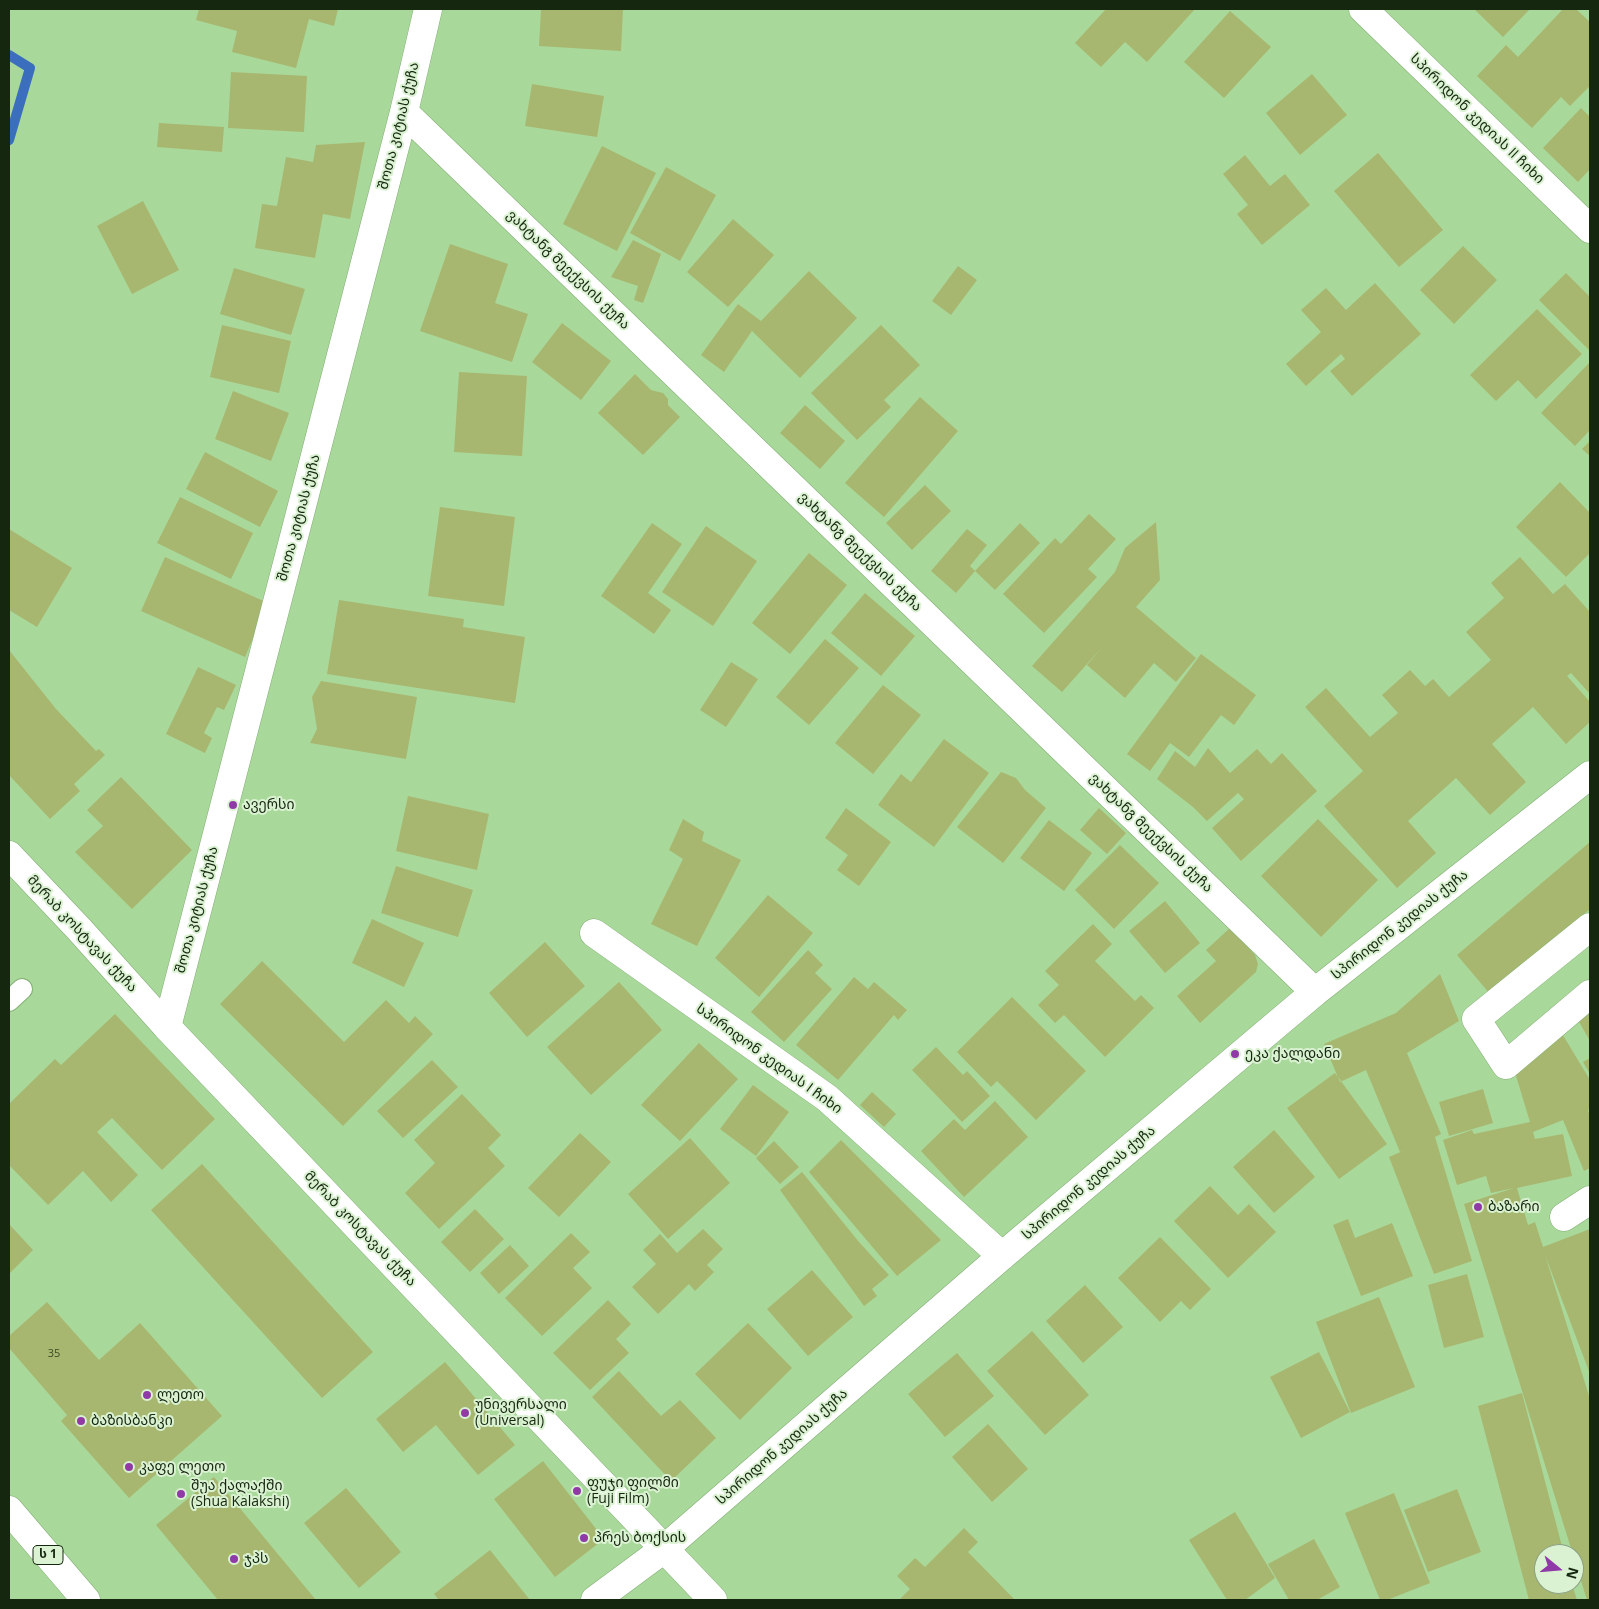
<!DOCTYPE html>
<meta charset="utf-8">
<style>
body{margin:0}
#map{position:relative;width:1599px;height:1609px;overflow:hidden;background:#a9d89b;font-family:"Open Sans",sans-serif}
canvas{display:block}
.frame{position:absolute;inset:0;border:10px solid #15270f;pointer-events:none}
.north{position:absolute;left:1534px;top:1544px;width:50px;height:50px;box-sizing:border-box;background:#daf2d2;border:1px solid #8ba184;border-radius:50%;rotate:107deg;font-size:14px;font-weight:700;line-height:20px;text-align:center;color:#15270f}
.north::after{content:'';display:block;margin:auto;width:18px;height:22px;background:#903aa7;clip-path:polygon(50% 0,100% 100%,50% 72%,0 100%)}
</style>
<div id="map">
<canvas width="1599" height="1609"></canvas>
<div class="frame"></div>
<div class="north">N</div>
</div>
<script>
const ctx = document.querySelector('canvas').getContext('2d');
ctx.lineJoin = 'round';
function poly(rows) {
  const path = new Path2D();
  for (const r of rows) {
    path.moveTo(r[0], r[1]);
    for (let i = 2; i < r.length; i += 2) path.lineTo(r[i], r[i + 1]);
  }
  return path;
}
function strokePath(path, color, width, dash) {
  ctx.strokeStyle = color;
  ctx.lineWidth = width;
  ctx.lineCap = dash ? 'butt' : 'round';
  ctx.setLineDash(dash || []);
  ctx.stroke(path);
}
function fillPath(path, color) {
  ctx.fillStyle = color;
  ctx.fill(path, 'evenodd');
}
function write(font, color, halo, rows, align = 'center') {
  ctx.font = font + ' "Open Sans","Noto Sans Georgian",sans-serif';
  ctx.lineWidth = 4;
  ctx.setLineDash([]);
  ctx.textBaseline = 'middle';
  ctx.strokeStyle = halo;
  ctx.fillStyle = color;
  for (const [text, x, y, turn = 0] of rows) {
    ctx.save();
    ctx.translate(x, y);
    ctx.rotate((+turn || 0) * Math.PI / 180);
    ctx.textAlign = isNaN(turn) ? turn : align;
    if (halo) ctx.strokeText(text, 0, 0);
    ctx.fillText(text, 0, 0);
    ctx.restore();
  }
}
strokePath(poly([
 [9,55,30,68,9,140]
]), '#3b6fbd', 10);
fillPath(poly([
 [199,9,338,9,334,26,309,19,296,68,232,52,237,31,196,20],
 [541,9,623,9,621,51,539,46],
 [1106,9,1195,9,1147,62,1125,42,1101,67,1075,43],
 [1474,9,1530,9,1503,37],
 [1563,9,1576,9,1590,22,1590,86,1570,106,1561,97,1532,128,1477,76,1506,45,1518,57],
 [1230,11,1271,47,1224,98,1184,62],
 [231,72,307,76,304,132,228,128],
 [1312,74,1347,115,1300,155,1266,113],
 [532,84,604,96,597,137,525,126],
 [1581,108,1590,117,1590,169,1578,182,1543,148],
 [159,123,224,127,222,152,157,147],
 [365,142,350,219,323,214,315,258,255,248,262,204,277,206,286,157,313,162,316,145],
 [602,146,656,173,617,251,563,224],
 [1378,153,1443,230,1399,267,1334,191],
 [1245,155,1270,186,1285,174,1310,205,1262,245,1237,214,1248,205,1223,174],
 [666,167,716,195,680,261,630,233],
 [143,201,179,270,132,294,97,226],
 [733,219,774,255,728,307,687,272],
 [633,240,661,254,643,303,634,300,638,286,611,277],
 [450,244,508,264,495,303,528,314,512,362,420,331],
 [1463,246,1497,280,1454,324,1420,290],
 [958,266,977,280,951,315,932,301],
 [234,268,305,289,291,335,220,314],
 [809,271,857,318,800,378,752,331,724,372,701,355,738,304,761,321],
 [1566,273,1590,297,1590,351,1539,300],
 [1375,283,1421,334,1352,396,1330,371,1345,359,1341,354,1306,386,1286,364,1321,332,1301,310,1326,288,1346,310],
 [1537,309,1582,354,1536,399,1518,380,1496,401,1470,375],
 [562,323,611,361,581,400,532,362],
 [222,325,291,341,279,393,210,377],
 [881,325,920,365,884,400,891,407,857,440,811,393],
 [1590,362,1590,430,1575,446,1541,413],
 [459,372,527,376,522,456,454,452],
 [635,374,651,390,663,393,668,399,668,405,680,417,643,455,598,413],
 [233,391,289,413,271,461,215,439],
 [920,397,958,431,884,517,845,483],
 [805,405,845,441,820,469,780,433],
 [1590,441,1590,456,1582,449],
 [205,452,278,491,260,527,186,489],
 [1560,482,1590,513,1590,553,1566,577,1516,527],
 [925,485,951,511,912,550,886,523],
 [180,497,253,533,231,579,157,543],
 [440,507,515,517,504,606,428,596],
 [1089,514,1116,539,1088,569,1097,577,1044,633,1003,594,1055,538,1061,544],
 [1156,522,1160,580,1136,607,1196,658,1176,682,1154,663,1125,698,1087,665,1104,645,1062,692,1032,666,1115,572,1125,548],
 [652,523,682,544,648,593,671,610,654,634,601,596],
 [1020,523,1040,543,995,590,975,571],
 [706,526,757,561,713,626,662,592],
 [9,529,72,568,37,627,9,610],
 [967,529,987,545,970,566,975,571,956,593,931,571],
 [809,553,847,585,790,654,752,623],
 [165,557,268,603,245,657,141,611],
 [1520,557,1553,594,1565,584,1590,612,1590,694,1571,673,1567,676,1590,702,1590,722,1566,744,1533,707,1492,744,1526,782,1490,815,1456,778,1408,821,1436,853,1397,888,1324,806,1363,771,1305,707,1326,688,1370,737,1398,713,1382,695,1410,670,1425,686,1433,679,1449,697,1491,660,1466,632,1504,598,1491,583],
 [865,593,915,636,881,676,831,633],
 [339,600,464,619,463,627,525,637,515,703,327,674],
 [825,639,859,668,809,725,776,697],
 [9,650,56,709,96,751,99,749,105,755,74,784,80,791,50,819,9,775],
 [1201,654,1256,695,1234,725,1221,715,1189,757,1170,743,1150,771,1127,754],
 [731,662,758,679,726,727,700,710],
 [198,667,236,685,224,710,217,707,204,733,212,738,205,753,166,734],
 [321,681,417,697,406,759,310,743,317,729,312,697],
 [883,685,921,715,873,774,835,743],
 [944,739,989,773,934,847,878,805,901,774,911,782],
 [1208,748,1230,773,1257,749,1271,764,1282,753,1317,791,1241,861,1212,828,1244,799,1238,793,1207,821,1193,807,1157,779,1175,751,1195,767],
 [1001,772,1016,778,1025,790,1046,808,1003,863,957,827],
 [121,777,192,850,132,909,75,852,103,826,87,810],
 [408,796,489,814,477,870,396,851],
 [846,808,891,842,859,886,837,870,848,855,825,838],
 [1099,808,1126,833,1107,854,1080,830],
 [683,819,704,832,702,841,741,860,697,946,651,924,683,859,669,850],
 [1318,819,1378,880,1321,937,1261,876],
 [1049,820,1092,853,1064,891,1020,858],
 [1590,842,1590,909,1490,994,1457,955],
 [1120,845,1159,883,1114,929,1075,890],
 [396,866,473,890,458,937,381,913],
 [768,895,813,933,759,997,715,958],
 [1165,901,1200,943,1165,973,1129,931],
 [372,919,424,943,404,987,352,963],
 [1093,924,1112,944,1095,961,1135,1001,1141,995,1154,1008,1105,1057,1064,1015,1055,1023,1038,1005,1059,985,1045,971],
 [1230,928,1255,955,1258,964,1256,972,1200,1023,1177,996,1216,961,1206,950],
 [545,942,585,986,527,1037,489,993],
 [808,950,823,965,815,973,832,989,784,1042,751,1012],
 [262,961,344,1042,386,1000,409,1023,415,1016,433,1034,343,1126,220,1004],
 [1440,974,1459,1021,1407,1053,1441,1134,1435,1137,1472,1261,1434,1274,1389,1157,1405,1150,1400,1152,1366,1070,1340,1082,1324,1044,1396,1013],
 [854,977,868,989,874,982,907,1010,898,1020,894,1015,838,1080,796,1045],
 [619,982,662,1030,591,1095,547,1047],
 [1012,997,1086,1071,1036,1120,997,1081,991,1087,957,1052],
 [1590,1012,1590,1041,1578,1020],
 [115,1014,215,1119,162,1170,112,1118,97,1132,138,1175,111,1202,83,1171,48,1205,9,1165,9,1104,55,1059,61,1065],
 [1561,1032,1590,1080,1590,1109,1588,1110,1590,1117,1590,1168,1584,1171,1563,1120,1533,1132,1535,1139,1563,1134,1572,1176,1517,1188,1528,1225,1535,1222,1543,1247,1590,1229,1590,1374,1545,1255,1590,1399,1590,1600,1587,1600,1464,1204,1514,1188,1491,1193,1486,1176,1457,1185,1443,1140,1472,1130,1474,1134,1530,1122,1513,1066],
 [699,1043,738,1079,680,1141,641,1105],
 [936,1047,963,1075,967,1071,990,1096,962,1122,912,1070],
 [1590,1058,1590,1074,1583,1062],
 [432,1060,458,1087,403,1138,377,1111],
 [1335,1073,1387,1144,1339,1179,1287,1108],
 [753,1085,789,1112,756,1156,720,1129],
 [1483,1089,1493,1123,1449,1136,1439,1102],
 [872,1092,896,1114,884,1127,860,1105],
 [462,1094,501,1135,488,1148,505,1166,439,1229,405,1193,435,1163,414,1140],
 [995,1101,1028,1137,964,1197,921,1151,954,1119,965,1130],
 [1274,1130,1315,1177,1274,1213,1233,1167],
 [580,1133,611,1162,559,1217,528,1188],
 [690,1138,730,1183,668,1239,628,1194],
 [841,1140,941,1240,897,1276,809,1172],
 [774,1141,799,1167,780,1184,756,1158],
 [202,1164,373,1352,322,1398,151,1210],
 [802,1172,859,1242,889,1275,872,1289,877,1296,864,1306,780,1190],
 [1210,1186,1238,1215,1249,1204,1276,1232,1228,1278,1174,1221],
 [475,1209,504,1239,470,1272,441,1242],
 [1348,1219,1355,1238,1392,1223,1413,1276,1361,1296,1333,1225],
 [9,1224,33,1250,9,1274],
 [703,1229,723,1249,707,1265,714,1272,695,1291,689,1284,658,1314,632,1287,656,1264,643,1250,660,1234,677,1253],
 [571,1233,590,1252,573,1268,592,1288,542,1336,505,1298],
 [1160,1237,1211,1289,1190,1310,1181,1301,1160,1322,1118,1278],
 [510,1245,529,1266,499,1294,480,1273],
 [812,1270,853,1317,808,1356,767,1309],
 [1467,1274,1484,1337,1444,1348,1428,1285],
 [1085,1285,1123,1327,1083,1363,1046,1321],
 [1379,1297,1415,1387,1351,1413,1316,1322],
 [608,1300,631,1324,616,1339,629,1353,590,1390,553,1353],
 [47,1302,99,1360,140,1323,222,1416,129,1498,61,1421,67,1415,9,1348,9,1336],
 [748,1323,792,1368,740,1420,695,1374],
 [1032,1331,1089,1395,1045,1435,987,1371],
 [1319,1352,1350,1412,1301,1438,1270,1377],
 [957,1353,994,1396,945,1437,908,1394],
 [445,1362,515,1445,478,1475,436,1425,403,1452,376,1419],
 [619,1371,661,1416,680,1400,716,1438,671,1481,592,1397],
 [1522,1393,1564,1554,1544,1554,1544,1584,1572,1584,1577,1600,1529,1600,1478,1406],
 [988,1424,1028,1469,992,1502,952,1457],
 [543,1461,604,1539,555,1577,494,1499],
 [214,1477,316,1600,218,1600,156,1525],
 [346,1488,401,1552,359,1588,304,1523],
 [1457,1489,1481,1552,1428,1572,1404,1510],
 [1394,1493,1430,1583,1387,1600,1380,1600,1345,1513],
 [1235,1512,1275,1578,1245,1600,1227,1600,1189,1540],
 [964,1528,978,1542,968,1552,1015,1600,899,1600,910,1589,897,1576,915,1558,925,1567],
 [1314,1539,1340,1587,1317,1600,1289,1600,1268,1564],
 [490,1550,530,1600,439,1600,434,1594]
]), '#a8b76f');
const service = poly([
 [9,1001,22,989]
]);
const pedestrian = poly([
 [1590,927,1476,1019,1506,1065,1590,994],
 [1564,1217,1590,1200]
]);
const minor = poly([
 [1363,9,1590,229],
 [404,112,1315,992],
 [594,933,827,1098,1002,1256],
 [167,1027,404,112,428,9],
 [595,1600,664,1549,1002,1256,1315,992,1590,775]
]);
const secondary = poly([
 [9,855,79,929,167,1027,713,1600]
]);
const trunk = poly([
 [9,1510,86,1600]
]);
strokePath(service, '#83b075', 22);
strokePath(pedestrian, '#83b075', 29);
strokePath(minor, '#83b075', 29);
strokePath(secondary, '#83b075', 29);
strokePath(trunk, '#83b075', 29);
strokePath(service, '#fff', 20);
strokePath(pedestrian, '#fff', 28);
strokePath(minor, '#fff', 28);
strokePath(secondary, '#fff', 28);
strokePath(trunk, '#fff', 28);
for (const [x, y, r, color] of [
 [233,805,5,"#903aa7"],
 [1235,1054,5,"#903aa7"],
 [1478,1207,5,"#903aa7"],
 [147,1395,5,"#903aa7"],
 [465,1413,5,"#903aa7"],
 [81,1421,5,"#903aa7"],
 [129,1467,5,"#903aa7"],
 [577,1491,5,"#903aa7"],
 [181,1494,5,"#903aa7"],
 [584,1538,5,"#903aa7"],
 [234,1559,5,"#903aa7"]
]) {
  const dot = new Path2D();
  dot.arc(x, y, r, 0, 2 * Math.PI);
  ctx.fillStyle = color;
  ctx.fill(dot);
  strokePath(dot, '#daf2d2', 2);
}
write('11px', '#3a4b27', null, [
 ["35",54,1354]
]);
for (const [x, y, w] of [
 [48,1555,30]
]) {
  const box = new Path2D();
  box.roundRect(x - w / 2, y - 9.5, w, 19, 4);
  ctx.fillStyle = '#daf2d2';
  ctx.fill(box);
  strokePath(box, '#15270f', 1);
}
write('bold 12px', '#15270f', null, [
 ["ს 1",48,1555]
]);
write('14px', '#15270f', '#daf2d2', [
 ["სპირიდონ კედიას II ჩიხი",1477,119,44],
 ["შოთა კიტიას ქუჩა",399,126,-76],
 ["ვახტანგ მეექვსის ქუჩა",568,270,44],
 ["შოთა კიტიას ქუჩა",299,518,-75],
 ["ვახტანგ მეექვსის ქუჩა",860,552,44],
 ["ვახტანგ მეექვსის ქუჩა",1151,833,44],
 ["შოთა კიტიას ქუჩა",197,910,-75],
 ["სპირიდონ კედიას ქუჩა",1400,925,-38],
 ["მერაბ კოსტავას ქუჩა",82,934,47],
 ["სპირიდონ კედიას I ჩიხი",769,1059,36],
 ["სპირიდონ კედიას ქუჩა",1089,1183,-40],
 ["მერაბ კოსტავას ქუჩა",360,1229,46],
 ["სპირიდონ კედიას ქუჩა",782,1447,-41]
]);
write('14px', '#15270f', '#daf2d2', [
 ["ავერსი",243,805],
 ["ეკა ქალდანი",1245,1054],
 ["ბაზარი",1488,1207],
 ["ლეთო",157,1395],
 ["უნივერსალი",475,1405],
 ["(Universal)",475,1421],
 ["ბაზისბანკი",91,1421],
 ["კაფე ლეთო",139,1467],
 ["ფუჯი ფილმი",587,1483],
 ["(Fuji Film)",587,1499],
 ["შუა ქალაქში",191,1486],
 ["(Shua Kalakshi)",191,1502],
 ["პრეს ბოქსის",594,1538],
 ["ჯპს",244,1559]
], 'left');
</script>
